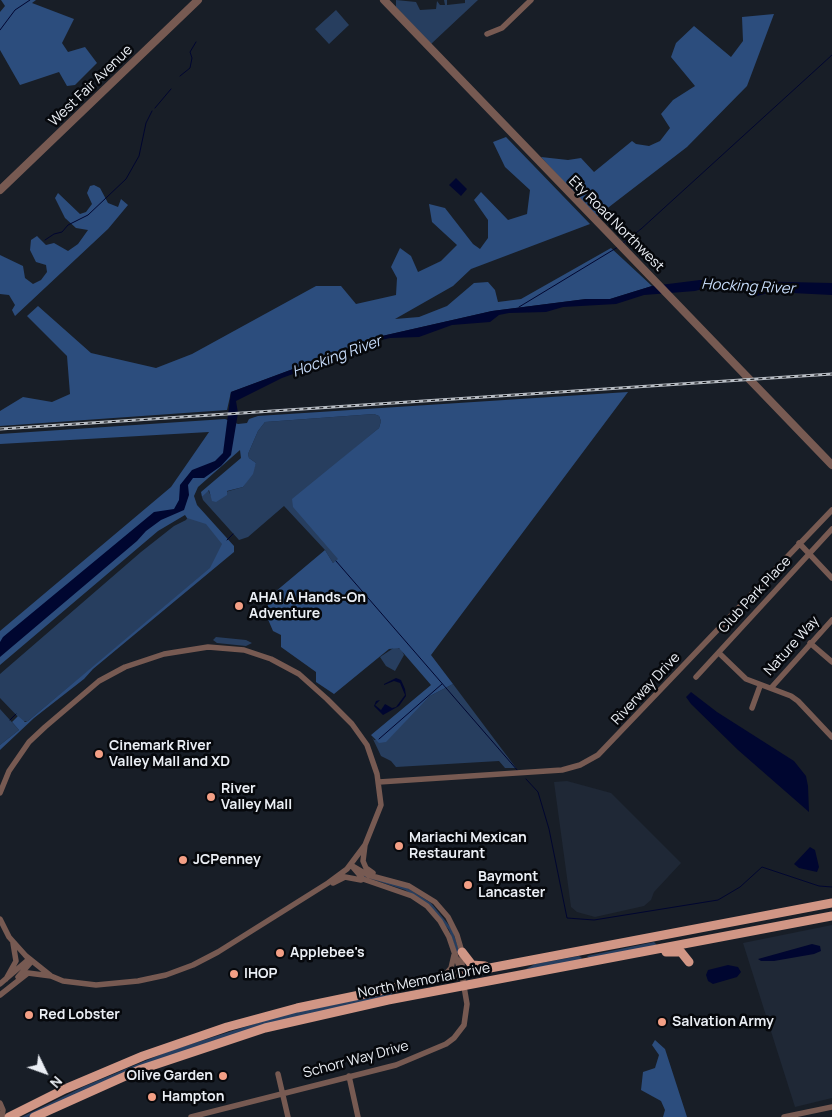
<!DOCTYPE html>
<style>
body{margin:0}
#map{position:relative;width:832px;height:1117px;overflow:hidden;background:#181e27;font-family:Manrope,sans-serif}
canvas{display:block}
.north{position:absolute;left:20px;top:1047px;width:50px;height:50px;-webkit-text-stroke:4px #06080c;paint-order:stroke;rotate:132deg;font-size:14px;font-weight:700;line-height:20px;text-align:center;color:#eaeef4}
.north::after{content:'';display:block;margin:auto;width:18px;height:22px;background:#eaeef4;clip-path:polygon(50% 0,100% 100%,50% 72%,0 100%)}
</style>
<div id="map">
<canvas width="832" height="1117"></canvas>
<div class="north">N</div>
</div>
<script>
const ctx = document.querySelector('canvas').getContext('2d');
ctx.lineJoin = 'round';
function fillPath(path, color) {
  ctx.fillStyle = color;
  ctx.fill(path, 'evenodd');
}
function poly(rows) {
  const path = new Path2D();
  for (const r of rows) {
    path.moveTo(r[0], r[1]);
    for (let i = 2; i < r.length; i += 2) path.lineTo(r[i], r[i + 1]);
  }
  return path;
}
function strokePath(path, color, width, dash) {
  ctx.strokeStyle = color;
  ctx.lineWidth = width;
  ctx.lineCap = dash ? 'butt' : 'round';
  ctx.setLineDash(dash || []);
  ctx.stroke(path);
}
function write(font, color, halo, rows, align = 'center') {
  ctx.font = font + ' Manrope,sans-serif';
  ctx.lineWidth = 5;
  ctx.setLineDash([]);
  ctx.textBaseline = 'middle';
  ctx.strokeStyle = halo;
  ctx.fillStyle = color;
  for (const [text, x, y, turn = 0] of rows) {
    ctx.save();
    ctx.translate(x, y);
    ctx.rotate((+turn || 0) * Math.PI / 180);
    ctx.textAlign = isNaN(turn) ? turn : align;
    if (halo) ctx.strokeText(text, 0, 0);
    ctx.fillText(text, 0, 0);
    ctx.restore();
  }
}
fillPath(poly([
 [567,781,611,793,681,863,654,892,651,900,644,906,595,917,577,912,571,907,554,782],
 [832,925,832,1098,795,1107,743,943]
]), '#1f2836');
fillPath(poly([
 [396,0,416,2,420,10,436,9,437,1,440,5,445,5,444,0,447,0,447,5,465,3,465,0,478,0,431,44,396,7],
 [336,10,349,25,329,44,315,29],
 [374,414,379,416,381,421,379,428,342,459,329,547,339,559,335,562,333,563,325,550,284,506,248,537,239,540,203,500,202,497,208,490,211,496,243,487,252,473,256,463,249,458,248,454,258,431,265,422],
 [194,508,230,543,220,561,28,721,22,721,0,698,0,674,141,552,174,526,186,520],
 [216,637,246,640,252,643,246,646,217,643,213,640],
 [395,647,401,649,404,655,395,671,386,666,380,657],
 [453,684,516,768,505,768,499,761,396,767,391,761,381,756,372,737,374,740,388,739,430,696],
 [0,709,19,730,0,745],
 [364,874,406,887,431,903,452,929,460,953,457,953,449,930,429,905,405,890,362,876],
 [654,942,657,945,590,959,587,956],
 [579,956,582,958,580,960,524,970,535,964],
 [392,993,391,995,212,1041,79,1093,28,1117,22,1117,85,1086,169,1051,286,1014]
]), '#273e5f');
fillPath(poly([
 [1,0,36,0,32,3,74,19,62,43,68,52,85,47,97,63,75,85,67,86,59,72,20,85,0,50,0,12,5,6],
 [774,14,747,86,687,147,596,217,541,157,568,160,581,158,594,172,632,141,636,144,649,146,660,141,670,128,661,114,673,100,695,86,671,57,676,43,694,26,731,57,743,41,742,17],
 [506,137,590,224,471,269,453,286,395,319,419,317,447,306,474,283,488,282,495,290,498,302,521,299,611,248,652,286,610,299,586,299,492,311,382,336,231,392,227,410,0,426,0,411,23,397,52,402,70,394,67,356,27,316,38,306,91,353,156,368,192,354,316,286,341,286,356,304,396,295,397,278,391,267,400,248,411,256,418,272,441,261,457,245,432,222,429,204,445,208,473,244,480,249,488,238,488,220,474,200,481,192,508,220,527,214,530,190,505,167,493,142],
 [94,185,100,188,108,203,118,207,121,199,128,205,108,229,15,316,12,310,15,305,9,295,0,294,0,255,23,266,25,278,33,284,41,280,47,272,46,265,36,262,30,250,31,240,37,236,46,245,54,243,68,251,78,244,88,230,76,228,65,218,55,198,58,193,80,214,86,212,92,204,87,193,90,186],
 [628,392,431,655,453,684,430,696,386,742,379,743,371,735,431,685,399,648,389,649,334,694,316,682,316,672,281,647,281,635,273,631,267,617,268,603,275,592,325,550,333,563,338,559,293,507,292,499,379,428,381,421,379,416,374,414,265,422,258,431,248,454,249,458,256,463,253,474,243,487,227,491,227,495,216,502,212,501,209,490,202,497,201,492,241,458,240,450,198,487,194,496,197,505,234,546,234,552,93,669,84,679,34,718,0,750,0,745,19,730,12,722,18,716,25,722,28,721,210,568,222,544,206,524,187,518,185,515,158,531,0,665,0,631,171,487,209,432,0,444,0,434,225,419,238,424,247,423,249,419,258,416],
 [655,1040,665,1049,687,1117,663,1117,665,1110,661,1101,641,1090,643,1072,655,1068,659,1055,652,1045]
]), '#2c4d7d');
fillPath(poly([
 [456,178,467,189,461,196,449,185],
 [700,280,832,283,832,295,772,292,757,296,747,291,722,291,710,287,695,291,644,295,616,304,563,307,546,312,509,313,499,315,490,322,452,325,419,337,390,338,377,341,354,352,282,378,236,401,238,413,231,455,221,466,204,478,193,478,188,485,189,495,184,510,161,520,146,531,137,541,0,657,0,642,3,637,154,512,174,509,179,500,180,485,192,470,215,461,223,453,231,392,382,336,492,311,586,299,610,299,652,286],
 [396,678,401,680,405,689,406,696,399,706,383,715,374,706,376,701,380,700,375,705,381,710,385,704,392,708,396,707,405,695,400,683,394,681,384,685,384,684],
 [691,692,717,712,794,761,806,776,808,786,809,812,738,750,691,704,686,697],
 [810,847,815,850,819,867,817,872,799,868,794,864],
 [812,944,820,946,821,951,814,954,774,961,761,961,758,959],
 [728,965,738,967,741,972,737,977,713,984,708,981,706,975,708,970]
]), '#000630');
strokePath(poly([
 [0,30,15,10,30,0],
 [180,76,190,68,192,58,190,52,196,42],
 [155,108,171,89],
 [45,240,54,234,62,232,68,225,88,215,126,179,139,156,146,123,152,111],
 [623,243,641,229,832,55],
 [519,307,618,247],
 [227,540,233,534],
 [336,561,518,771],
 [10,720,16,714],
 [379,739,442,684],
 [526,779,538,792,549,829,567,918,594,920,718,900,740,887,762,867,819,886,832,887]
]), '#000630', 1);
strokePath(poly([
 [487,34,502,28,531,0],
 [799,543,832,578],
 [810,643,832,662],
 [719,653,746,679,791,696,798,701,832,737],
 [696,677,832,529],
 [771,688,832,620],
 [752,708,760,686],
 [379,782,562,770,580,765,598,755,832,510],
 [0,793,9,771,29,742,45,727,99,681,125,667,164,654,208,647,244,650,271,659,299,674,327,699,352,724,367,745,377,774,381,805,365,845,347,869,328,883,218,952,193,965,166,975,138,981,96,985,63,981,51,976,26,956,9,937,0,919],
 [365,845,363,861,366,868,373,873],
 [351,865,368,875,409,886,435,902,448,917,457,935,462,952,462,975],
 [333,883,345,877,361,880],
 [18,977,32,961],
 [443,977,451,968,454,955],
 [6,979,16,961,13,943],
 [0,984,29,959],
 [0,995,28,973,51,976],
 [278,1074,288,1117],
 [349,1076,358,1117],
 [0,1103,3,1110,2,1117],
 [191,1117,396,1065,446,1044,454,1038,464,1025,467,1004,462,975,449,937,440,921,427,906,412,896,363,879,351,865],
 [784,1117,832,1107]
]), '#775a52', 5.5);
strokePath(poly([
 [384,0,832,465],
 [0,190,198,0]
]), '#775a52', 8);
strokePath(poly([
 [462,952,472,965,485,966],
 [666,952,681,952,689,962],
 [9,1117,65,1089,143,1056,227,1027,297,1008,490,968,832,903],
 [34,1117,139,1070,265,1028,388,1000,832,916]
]), '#d19685', 9);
const rail = poly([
 [0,429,832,374]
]);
strokePath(rail, '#b8bdc4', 3);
strokePath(rail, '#06080c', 1, [4]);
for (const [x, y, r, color] of [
 [239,606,5,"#f39f85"],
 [99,754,5,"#f39f85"],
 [211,797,5,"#f39f85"],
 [399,846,5,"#f39f85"],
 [183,860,5,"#f39f85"],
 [468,885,5,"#f39f85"],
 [280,953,5,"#f39f85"],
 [234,974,5,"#f39f85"],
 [29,1015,5,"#f39f85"],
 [662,1022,5,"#f39f85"],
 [223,1076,5,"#f39f85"],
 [152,1097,5,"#f39f85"]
]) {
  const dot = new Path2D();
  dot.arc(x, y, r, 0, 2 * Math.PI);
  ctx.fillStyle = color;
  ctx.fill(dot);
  strokePath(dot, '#06080c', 2);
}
write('14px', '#eaeef4', '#06080c', [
 ["West Fair Avenue",91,86,-44],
 ["Ety Road Northwest",616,224,45],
 ["Club Park Place",755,595,-47],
 ["Nature Way",792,646,-48],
 ["Riverway Drive",646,689,-47],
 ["North Memorial Drive",424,981,-11],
 ["Schorr Way Drive",356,1060,-15]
]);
write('bold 14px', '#eaeef4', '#06080c', [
 ["AHA! A Hands-On",249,598],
 ["Adventure",249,614],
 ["Cinemark River",109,746],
 ["Valley Mall and XD",109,762],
 ["River",221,789],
 ["Valley Mall",221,805],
 ["Mariachi Mexican",409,838],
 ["Restaurant",409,854],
 ["JCPenney",193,860],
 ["Baymont",478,877],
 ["Lancaster",478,893],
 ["Applebee's",290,953],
 ["IHOP",244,974],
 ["Red Lobster",39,1015],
 ["Salvation Army",672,1022],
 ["Olive Garden",213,1076,"right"],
 ["Hampton",162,1097]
], 'left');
write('italic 15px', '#c6dbf9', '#06080c', [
 ["Hocking River",748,287,3],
 ["Hocking River",337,357,-20]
]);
</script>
